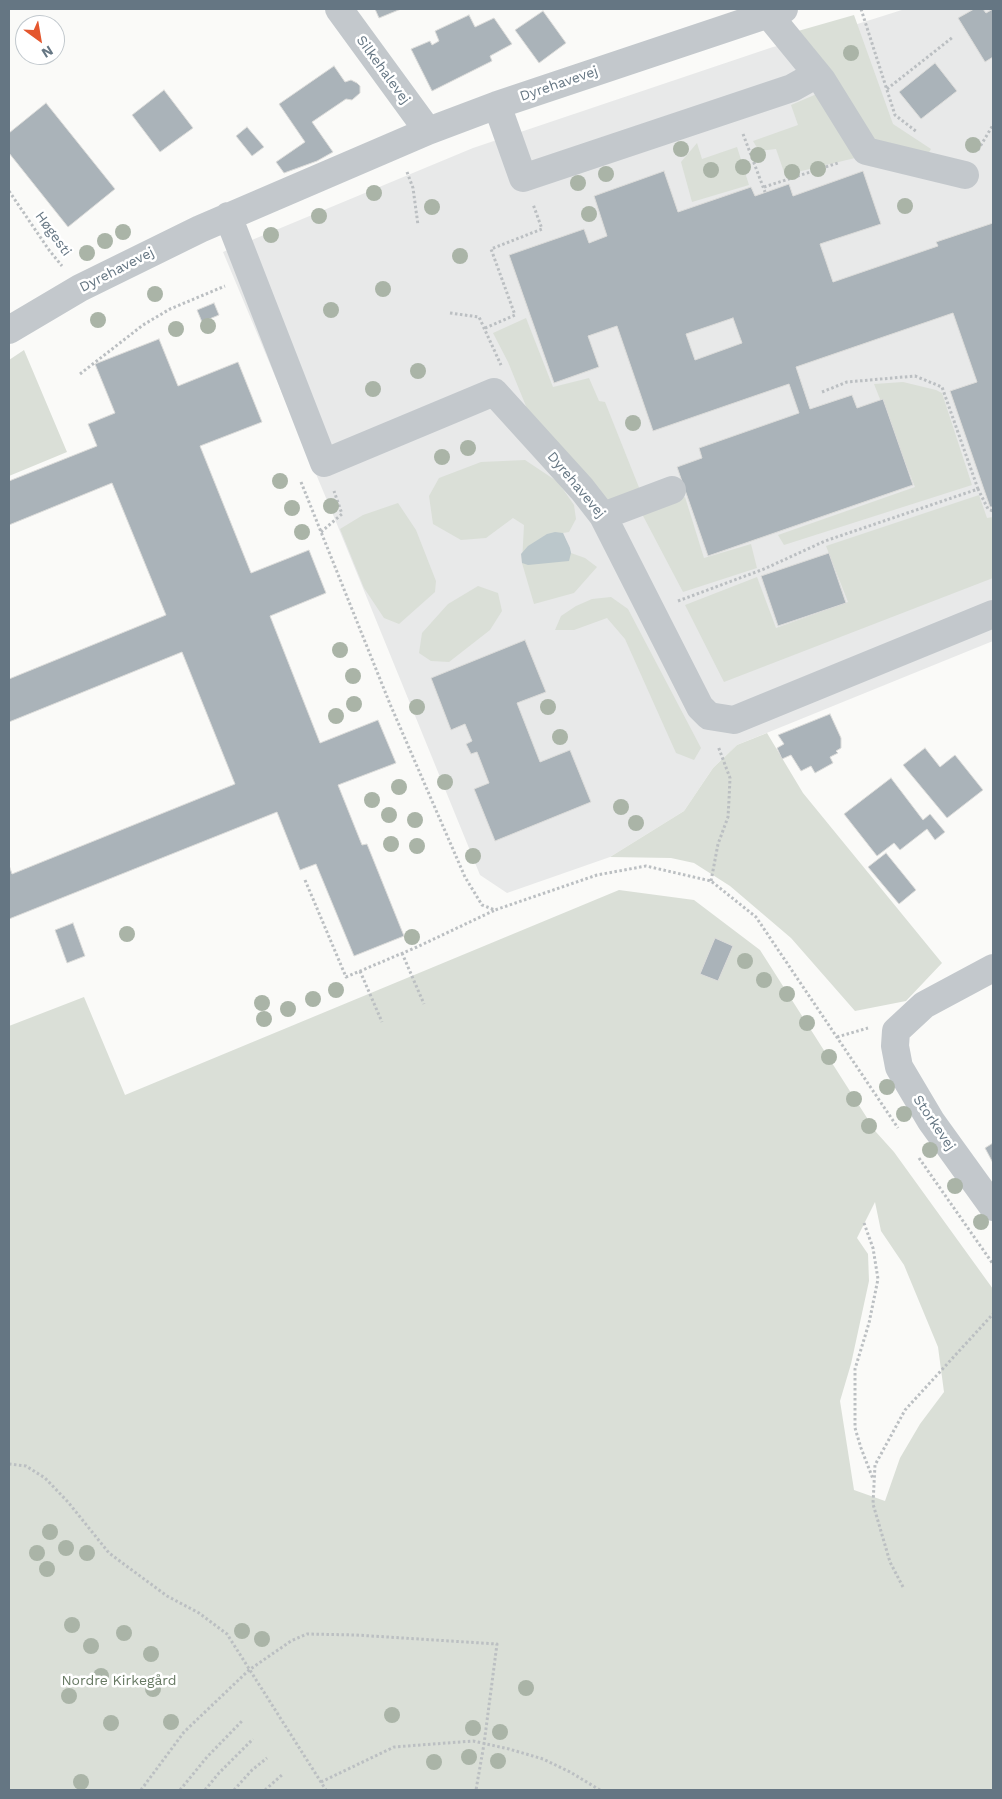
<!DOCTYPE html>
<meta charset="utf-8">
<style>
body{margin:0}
#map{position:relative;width:1002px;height:1799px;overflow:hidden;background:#fafaf8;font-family:"Work Sans",sans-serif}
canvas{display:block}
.frame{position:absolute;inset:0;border:10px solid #657683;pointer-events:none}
.north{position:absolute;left:15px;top:15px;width:50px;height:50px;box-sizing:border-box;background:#fff;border:1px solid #c1c8cd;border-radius:50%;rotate:148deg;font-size:14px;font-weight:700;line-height:20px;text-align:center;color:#657683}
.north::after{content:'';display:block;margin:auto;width:18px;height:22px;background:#e4572e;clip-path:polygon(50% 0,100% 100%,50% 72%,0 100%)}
</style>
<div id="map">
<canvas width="1002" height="1799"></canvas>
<div class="frame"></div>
<div class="north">N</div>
</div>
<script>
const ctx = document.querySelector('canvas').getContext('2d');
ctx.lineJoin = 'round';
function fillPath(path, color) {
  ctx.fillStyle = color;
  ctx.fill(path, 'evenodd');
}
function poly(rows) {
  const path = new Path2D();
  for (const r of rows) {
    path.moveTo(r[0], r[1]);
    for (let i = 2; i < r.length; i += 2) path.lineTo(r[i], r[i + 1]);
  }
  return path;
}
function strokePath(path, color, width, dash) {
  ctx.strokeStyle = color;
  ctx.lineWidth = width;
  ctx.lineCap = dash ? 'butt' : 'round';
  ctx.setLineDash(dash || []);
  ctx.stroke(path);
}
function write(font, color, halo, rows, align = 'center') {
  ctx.font = font + ' "Work Sans",sans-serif';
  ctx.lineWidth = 5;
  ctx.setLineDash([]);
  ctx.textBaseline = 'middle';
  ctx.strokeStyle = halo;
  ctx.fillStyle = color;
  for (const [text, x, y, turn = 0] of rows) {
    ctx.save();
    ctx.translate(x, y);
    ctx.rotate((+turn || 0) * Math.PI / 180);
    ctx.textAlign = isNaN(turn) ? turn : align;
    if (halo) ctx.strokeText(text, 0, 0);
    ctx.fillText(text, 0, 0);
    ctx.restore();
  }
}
fillPath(poly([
 [905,9,993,9,993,641,737,745,713,768,684,811,610,857,507,893,480,875,334,517,223,252,473,148,773,47,810,39]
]), '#e8e9e9');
fillPath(poly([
 [854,15,893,124,931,149,927,156,865,138,798,31],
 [819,93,855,158,785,175,776,149,759,151,753,141,798,125,791,105],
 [697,143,702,159,737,147,749,185,692,202,681,162],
 [526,318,553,387,589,378,599,401,605,402,640,490,609,503,530,416,508,362,493,333],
 [24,350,67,452,9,476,9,360],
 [903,382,936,390,942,393,972,485,784,545,778,535,915,487,874,384],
 [525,460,558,482,574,505,576,519,569,532,563,533,571,553,585,558,597,567,574,593,534,604,522,563,524,525,513,518,486,538,461,540,433,524,429,496,439,478,481,462],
 [979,495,987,518,993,517,993,578,724,682,685,605,757,577,776,628,848,602,826,546],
 [685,497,704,558,751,544,757,568,683,592,641,512],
 [398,503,416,530,436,581,435,592,399,624,384,618,364,588,340,529,363,515],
 [478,586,498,593,502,611,490,630,449,662,431,661,419,653,422,633,448,604],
 [611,597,628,609,701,748,694,760,676,753,625,639,607,618,574,630,555,630,561,616,576,606,592,599],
 [767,733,803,793,942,963,906,1001,855,1011,791,938,730,886,694,863,671,858,610,857,684,811,713,768,737,745],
 [619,890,694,900,760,950,876,1132,894,1152,993,1289,993,1790,9,1790,9,1026,84,997,125,1095],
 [875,1202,881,1231,904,1265,938,1347,944,1392,920,1424,900,1458,885,1501,854,1490,840,1401,851,1364,869,1281,868,1254,857,1238]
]), '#dadfd7');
fillPath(poly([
 [555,532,563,533,570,548,571,553,569,561,528,565,522,563,521,554,528,546,547,534]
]), '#bbc7cb');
const building = poly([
 [375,9,401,9,379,18,375,9],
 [974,9,983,9,986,13,993,9,993,57,985,62,958,18,974,9],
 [543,11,566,43,539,63,515,30,543,11],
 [469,15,475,27,494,18,512,44,490,56,492,61,432,91,411,49,430,41,432,45,439,41,435,31,469,15],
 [935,63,957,91,921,119,899,92,935,63],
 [334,66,345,82,351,80,357,83,360,86,360,93,352,100,346,99,312,122,333,152,317,161,284,173,276,162,305,142,279,104,334,66],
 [164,90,193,128,160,152,132,115,164,90],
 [46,103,115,189,68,227,9,153,9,133,46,103],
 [247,127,264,147,252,156,236,136,247,127],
 [664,171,678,212,751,187,755,196,789,184,793,196,863,171,881,224,820,244,833,282,938,246,936,242,993,223,993,507,990,507,950,391,977,382,953,313,796,367,810,409,852,395,857,408,883,399,913,485,708,556,677,467,702,458,699,448,799,413,789,384,653,431,617,326,588,336,599,367,554,383,509,255,584,229,589,243,607,236,594,196,664,171],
 [733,318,742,343,695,360,686,334,733,318],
 [214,303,219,315,202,322,197,310,214,303],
 [159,339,178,386,238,362,262,422,200,446,251,573,309,550,326,593,270,616,320,743,378,720,396,763,338,785,362,845,367,844,404,936,354,956,316,864,300,870,277,812,9,919,9,865,12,874,235,784,182,652,9,722,9,679,166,615,112,483,9,525,9,481,97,446,88,424,115,413,95,364,159,339],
 [829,553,846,603,778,626,761,576,829,553],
 [525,640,546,692,517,703,540,762,570,750,591,802,495,841,474,789,489,783,477,752,471,754,466,744,472,741,465,724,451,730,431,678,525,640],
 [830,714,841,738,841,748,836,751,838,753,830,757,833,763,815,773,811,766,801,771,791,755,782,759,777,748,784,744,778,735,830,714],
 [925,748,940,767,955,755,983,790,947,818,903,765,925,748],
 [891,778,923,820,930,814,945,832,935,840,927,829,900,850,894,843,877,856,844,814,891,778],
 [886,853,916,890,899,904,868,867,886,853],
 [73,923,85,956,67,963,55,930,73,923],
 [715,938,733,946,718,981,700,974,715,938],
 [993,1143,993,1163,985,1148,993,1143]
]);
fillPath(building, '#aab3b9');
strokePath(building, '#dcdcda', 1);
strokePath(poly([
 [861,9,895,115,917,132],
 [887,89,953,37],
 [743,134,765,192],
 [978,150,993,125],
 [407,172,413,188,418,225],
 [764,187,838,163],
 [9,191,49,250,62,266],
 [450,313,479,317,501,365],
 [485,328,515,315,491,249,542,229,533,204],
 [80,374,143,325,170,309,225,286],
 [822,392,847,382,915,376,942,387,978,489],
 [301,482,390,704,465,877,482,905,495,910,597,875,646,866,711,881,756,917,898,1128],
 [321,532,342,514,334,491],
 [678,601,764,569,825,541,978,489,988,509,993,511],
 [305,880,346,977,417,947,495,910],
 [711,881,718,844,728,817,729,800,730,778,718,746],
 [402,953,424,1004],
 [360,971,382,1022],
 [837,1037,868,1028],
 [919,1158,993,1264],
 [864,1223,873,1248,878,1279,869,1323,855,1369,855,1428,861,1448,873,1479],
 [9,1464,26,1466,45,1478,68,1502,109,1553,167,1596,199,1613,227,1634,326,1790],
 [903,1587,890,1562,873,1504,875,1465,905,1410,993,1314],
 [321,1782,394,1747,473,1741,509,1749,543,1759,570,1772,600,1790],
 [141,1790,184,1732,249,1670,291,1641,307,1634,356,1635,497,1644,484,1744,476,1790],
 [180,1790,207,1757,242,1721],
 [205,1790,219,1773,253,1739],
 [234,1790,252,1770,267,1758],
 [265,1790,283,1774]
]), '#bbbfc2', 3, [2.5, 2.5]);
strokePath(poly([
 [339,9,428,131],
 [768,14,822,80,866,151,965,175],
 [497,105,523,178,792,88,817,74],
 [228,216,324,463,494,392,582,489,603,516,700,707,709,716,734,720,993,614],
 [9,330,80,288,200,229,428,131,497,105,784,9],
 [603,516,672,490],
 [993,968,924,1005,896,1031,895,1046,899,1067,931,1121,993,1207]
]), '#c3c8cc', 28);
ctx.fillStyle = '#aab4a7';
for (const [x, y] of [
 [851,53],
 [973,145],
 [681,149],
 [758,155],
 [743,167],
 [818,169],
 [711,170],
 [792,172],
 [606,174],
 [578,183],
 [374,193],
 [905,206],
 [432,207],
 [589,214],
 [319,216],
 [123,232],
 [271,235],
 [105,241],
 [87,253],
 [460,256],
 [383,289],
 [155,294],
 [331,310],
 [98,320],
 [208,326],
 [176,329],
 [418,371],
 [373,389],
 [633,423],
 [468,448],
 [442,457],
 [280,481],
 [331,506],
 [292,508],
 [302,532],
 [340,650],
 [353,676],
 [354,704],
 [417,707],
 [548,707],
 [336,716],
 [560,737],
 [445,782],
 [399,787],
 [372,800],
 [621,807],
 [389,815],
 [415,820],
 [636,823],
 [391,844],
 [417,846],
 [473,856],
 [127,934],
 [412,937],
 [745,961],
 [764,980],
 [336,990],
 [787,994],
 [313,999],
 [262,1003],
 [288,1009],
 [264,1019],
 [807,1023],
 [829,1057],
 [887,1087],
 [854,1099],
 [904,1114],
 [869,1126],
 [930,1150],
 [955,1186],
 [981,1222],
 [50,1532],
 [66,1548],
 [37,1553],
 [87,1553],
 [47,1569],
 [72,1625],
 [242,1631],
 [124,1633],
 [262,1639],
 [91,1646],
 [151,1654],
 [101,1676],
 [526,1688],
 [153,1689],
 [69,1696],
 [392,1715],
 [171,1722],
 [111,1723],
 [473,1728],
 [500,1732],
 [469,1757],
 [498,1761],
 [434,1762],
 [81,1782]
]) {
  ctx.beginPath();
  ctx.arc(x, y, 8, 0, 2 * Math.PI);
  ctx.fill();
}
write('14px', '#657683', '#fff', [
 ["Silkehalevej",383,70,54],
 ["Dyrehavevej",559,84,-19],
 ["Høgesti",53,234,54],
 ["Dyrehavevej",117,270,-27],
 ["Dyrehavevej",576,485,50],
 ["Storkevej",934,1123,56]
]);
write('14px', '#687a64', '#fff', [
 ["Nordre Kirkegård",119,1681]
]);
</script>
